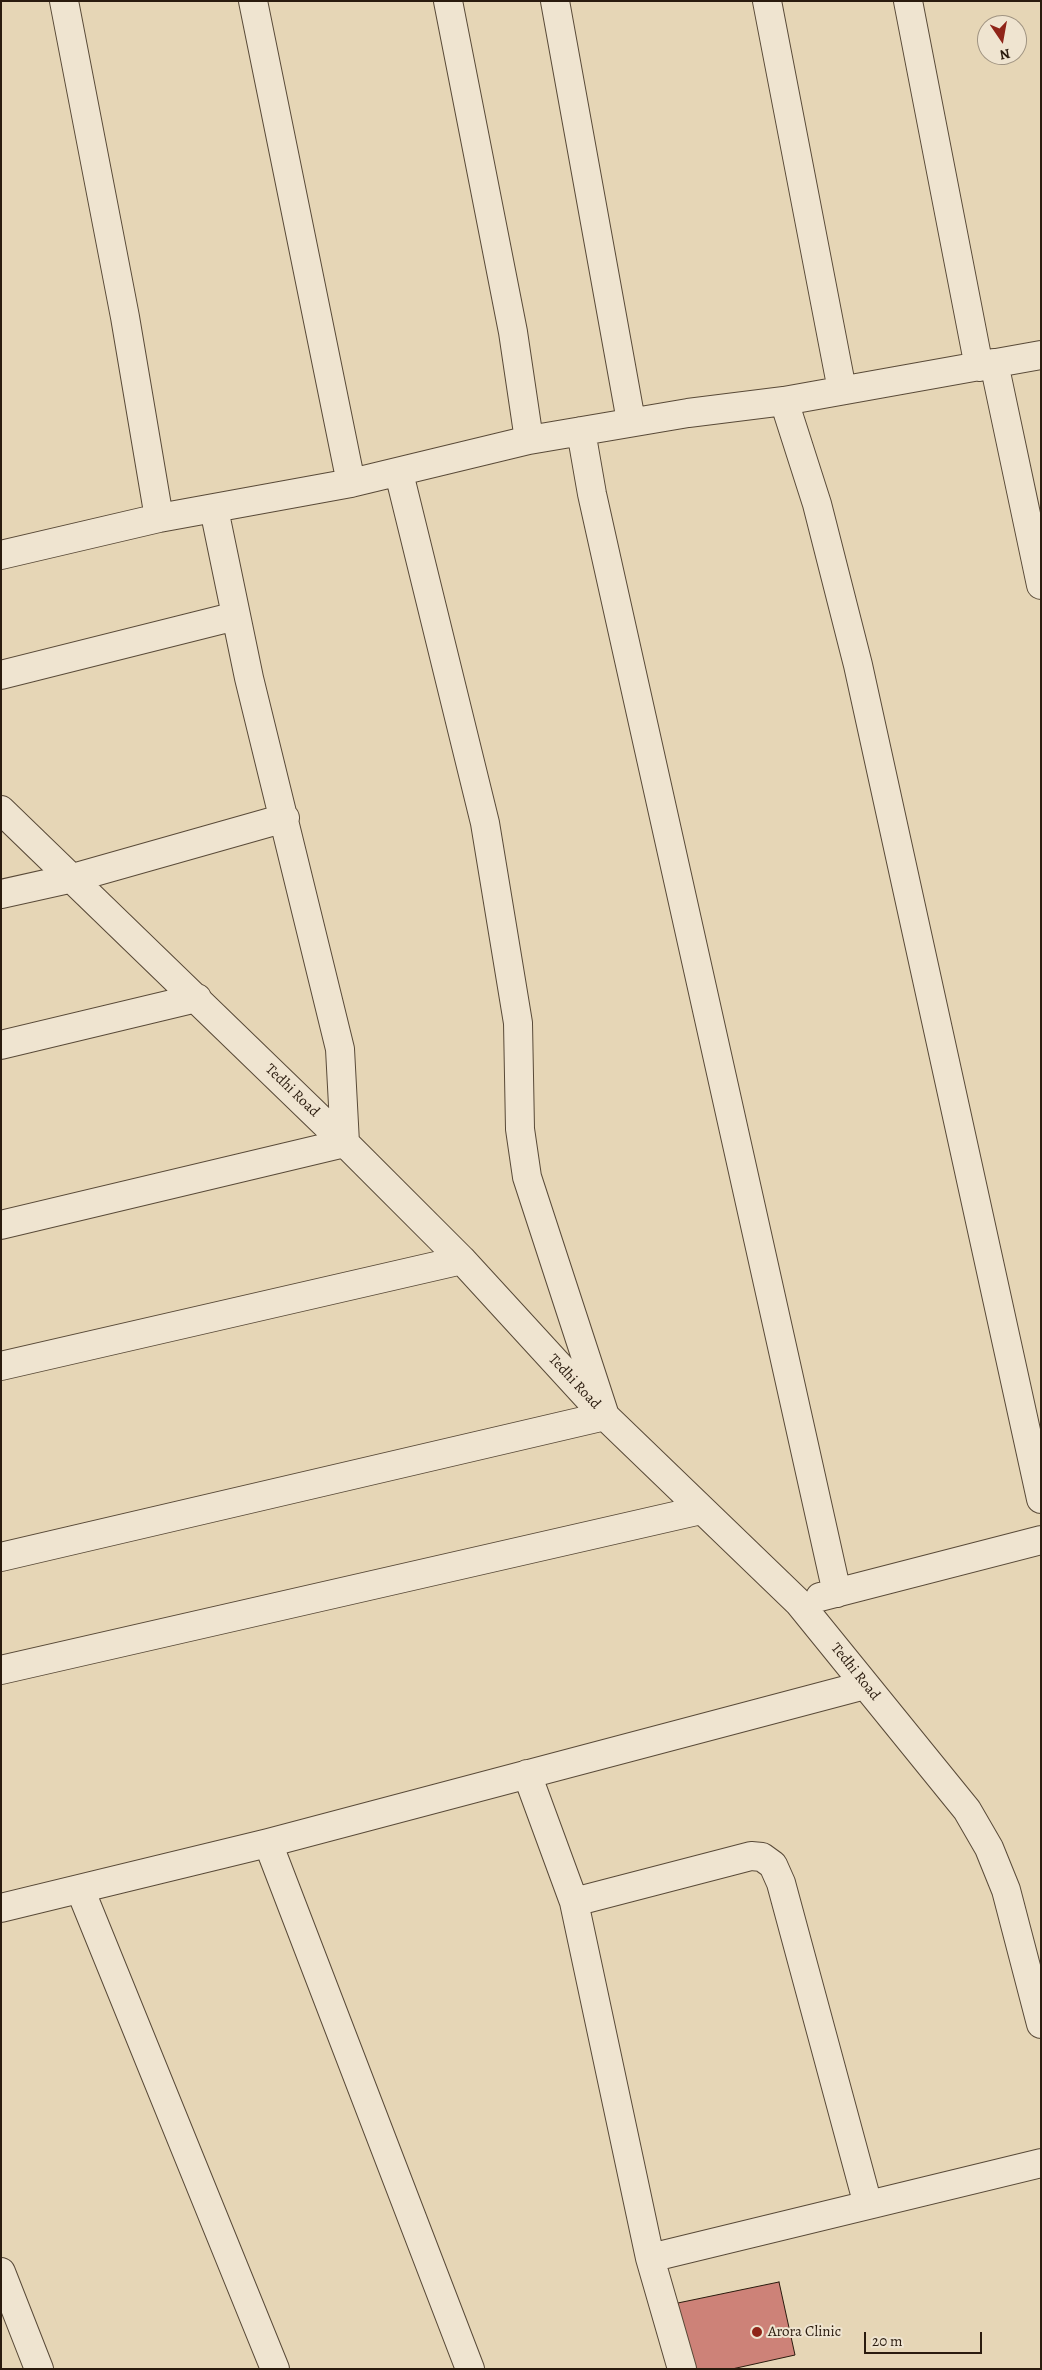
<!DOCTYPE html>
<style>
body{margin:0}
#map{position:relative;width:1042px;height:2370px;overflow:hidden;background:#e6d6b6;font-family:Alegreya,serif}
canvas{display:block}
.frame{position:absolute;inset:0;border:2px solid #2a1b0e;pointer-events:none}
.north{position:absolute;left:977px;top:15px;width:50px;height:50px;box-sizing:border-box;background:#efe4d0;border:1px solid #a09482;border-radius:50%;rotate:168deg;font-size:14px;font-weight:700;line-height:20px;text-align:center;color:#2a1b0e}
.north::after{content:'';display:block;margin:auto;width:18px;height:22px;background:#8f2418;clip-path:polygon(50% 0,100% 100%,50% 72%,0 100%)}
.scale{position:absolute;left:864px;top:2332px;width:118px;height:22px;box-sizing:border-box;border:2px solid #2a1b0e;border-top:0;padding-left:6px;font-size:15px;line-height:18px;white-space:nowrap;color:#2a1b0e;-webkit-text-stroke:4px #efe4d0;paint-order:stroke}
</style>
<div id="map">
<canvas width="1042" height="2370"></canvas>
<div class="frame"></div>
<div class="north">N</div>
<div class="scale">20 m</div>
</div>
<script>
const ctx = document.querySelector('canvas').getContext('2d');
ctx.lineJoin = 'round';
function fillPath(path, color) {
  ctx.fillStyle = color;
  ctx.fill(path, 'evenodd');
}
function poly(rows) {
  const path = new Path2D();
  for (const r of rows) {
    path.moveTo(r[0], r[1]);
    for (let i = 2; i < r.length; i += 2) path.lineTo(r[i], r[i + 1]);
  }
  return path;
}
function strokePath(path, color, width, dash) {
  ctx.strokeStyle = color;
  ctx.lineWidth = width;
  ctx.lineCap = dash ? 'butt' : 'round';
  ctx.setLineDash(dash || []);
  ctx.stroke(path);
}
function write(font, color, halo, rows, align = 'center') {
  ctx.font = font + ' Alegreya,serif';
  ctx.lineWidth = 4;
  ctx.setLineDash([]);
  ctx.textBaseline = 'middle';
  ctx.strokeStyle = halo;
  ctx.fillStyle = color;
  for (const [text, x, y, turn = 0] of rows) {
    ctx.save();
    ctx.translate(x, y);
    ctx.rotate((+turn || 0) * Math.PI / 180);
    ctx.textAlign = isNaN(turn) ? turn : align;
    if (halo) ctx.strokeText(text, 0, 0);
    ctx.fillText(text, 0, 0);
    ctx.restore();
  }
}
const building = poly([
 [779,2282,795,2355,732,2369,686,2369,673,2304,779,2282]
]);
fillPath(building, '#cd8278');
strokePath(building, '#2a1b0e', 1);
const minor = poly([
 [64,1,125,317,159,518],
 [253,1,351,483],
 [448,1,513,332,529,440],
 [555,1,631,421],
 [767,1,842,390],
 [908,1,979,367],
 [994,363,1041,585],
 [784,401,817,504,858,665,1041,1499],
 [581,431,592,494,837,1593],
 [1,555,159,518,351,483,529,440,688,413,784,401,1041,355],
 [1,675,236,616],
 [1,810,345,1143,462,1260,605,1416,799,1603,967,1810,989,1848,1006,1890,1041,2024],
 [1,894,73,878,285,818],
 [1,1045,197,998],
 [1,1225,345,1143,340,1049,249,678,214,509],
 [1,1366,462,1260],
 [1,1557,605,1416,527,1177,520,1129,518,1023,485,823,399,473],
 [820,1597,1041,1540],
 [1,1670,701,1510],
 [527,1774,574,1902,650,2258,682,2369],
 [268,1843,470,2369],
 [80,1889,275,2369],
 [574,1902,751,1856,762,1857,773,1865,781,1883,868,2205],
 [1,1908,268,1843,865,1685],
 [650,2258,1041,2163],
 [1,2272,39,2369]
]);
strokePath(minor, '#594a38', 30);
strokePath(minor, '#efe4d0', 28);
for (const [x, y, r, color] of [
 [757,2332,6,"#8f2418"]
]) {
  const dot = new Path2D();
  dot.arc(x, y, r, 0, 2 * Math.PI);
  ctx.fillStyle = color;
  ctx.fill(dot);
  strokePath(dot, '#efe4d0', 2);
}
write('15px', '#2a1b0e', '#efe4d0', [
 ["Tedhi Road",292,1091,44],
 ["Tedhi Road",574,1382,47],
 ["Tedhi Road",855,1672,51]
]);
write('15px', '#2a1b0e', '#efe4d0', [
 ["Arora Clinic",768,2332]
], 'left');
</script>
